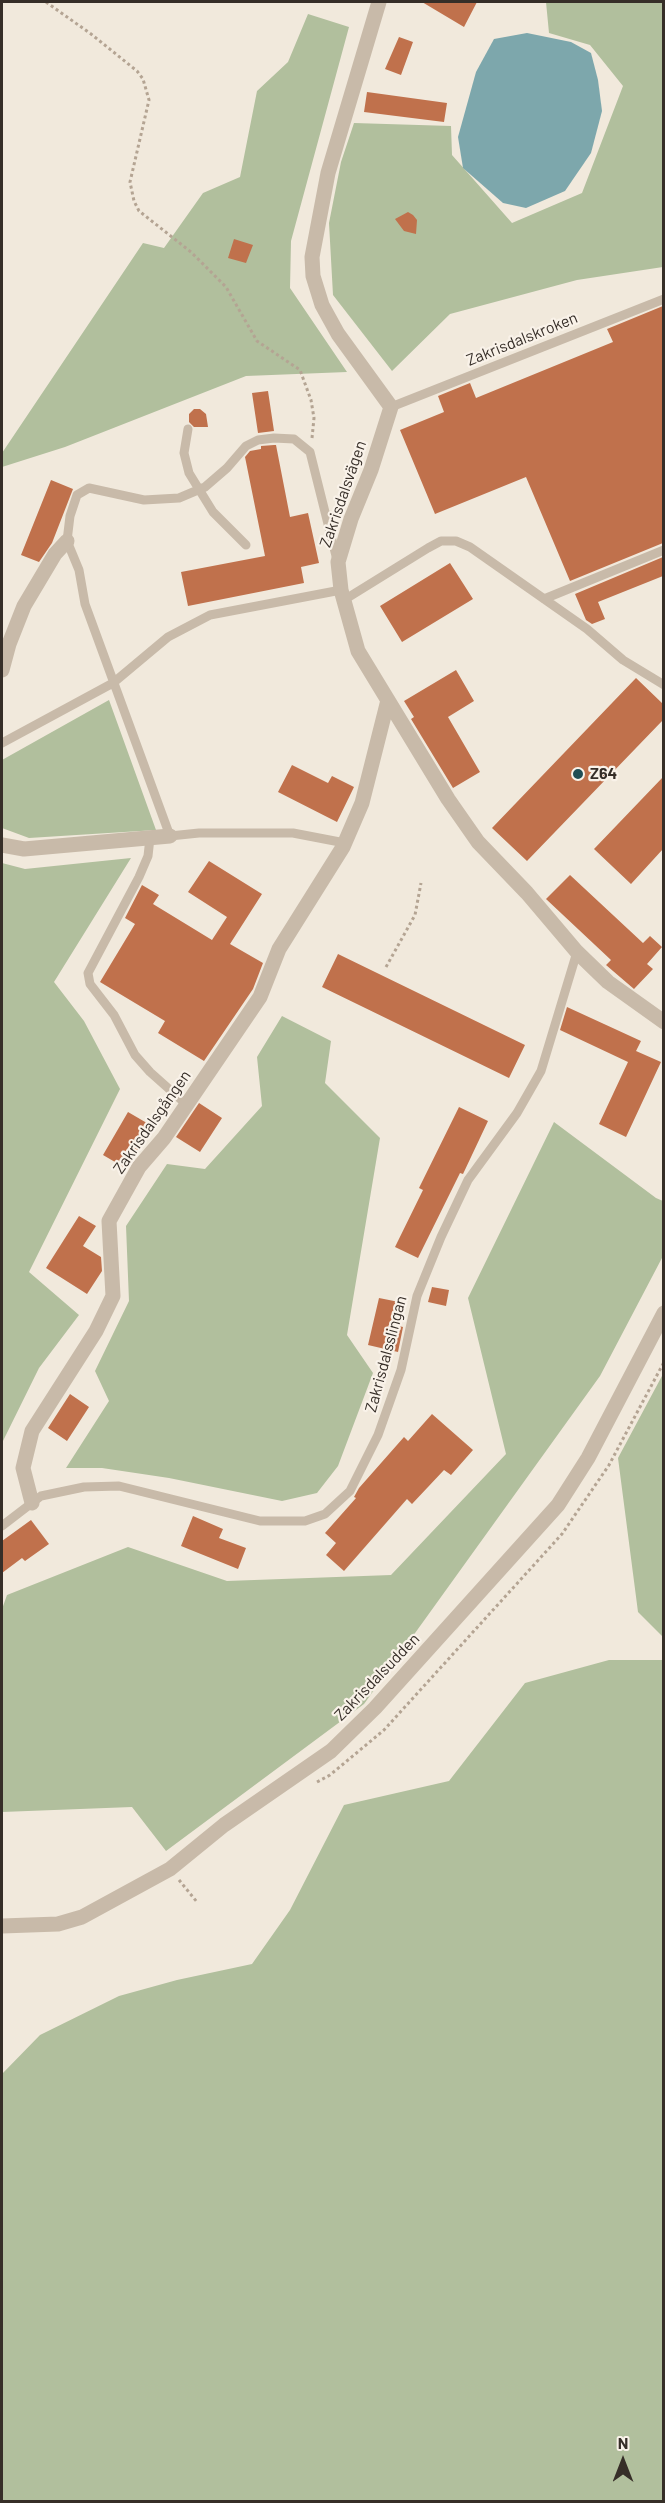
<!DOCTYPE html>
<meta charset="utf-8">
<style>
body{margin:0}
#map{position:relative;width:665px;height:2503px;overflow:hidden;background:#f1e9dc;font-family:Barlow,sans-serif}
canvas{display:block}
.frame{position:absolute;inset:0;border:3px solid #362e28;pointer-events:none}
.north{position:absolute;left:593px;top:2431px;width:60px;height:60px;-webkit-text-stroke:4px #f9f2e9;paint-order:stroke;rotate:0deg;font-size:16px;font-weight:700;line-height:24px;text-align:center;color:#362e28}
.north::after{content:'';display:block;margin:auto;width:21px;height:27px;background:#362e28;clip-path:polygon(50% 0,100% 100%,50% 72%,0 100%)}
</style>
<div id="map">
<canvas width="665" height="2503"></canvas>
<div class="frame"></div>
<div class="north">N</div>
</div>
<script>
const ctx = document.querySelector('canvas').getContext('2d');
ctx.lineJoin = 'round';
function fillPath(path, color) {
  ctx.fillStyle = color;
  ctx.fill(path, 'evenodd');
}
function poly(rows) {
  const path = new Path2D();
  for (const r of rows) {
    path.moveTo(r[0], r[1]);
    for (let i = 2; i < r.length; i += 2) path.lineTo(r[i], r[i + 1]);
  }
  return path;
}
function strokePath(path, color, width, dash) {
  ctx.strokeStyle = color;
  ctx.lineWidth = width;
  ctx.lineCap = dash ? 'butt' : 'round';
  ctx.setLineDash(dash || []);
  ctx.stroke(path);
}
function write(font, color, halo, rows, align = 'center') {
  ctx.font = font + ' Barlow,sans-serif';
  ctx.lineWidth = 4.5;
  ctx.setLineDash([]);
  ctx.textBaseline = 'middle';
  ctx.strokeStyle = halo;
  ctx.fillStyle = color;
  for (const [text, x, y, turn = 0] of rows) {
    ctx.save();
    ctx.translate(x, y);
    ctx.rotate((+turn || 0) * Math.PI / 180);
    ctx.textAlign = isNaN(turn) ? turn : align;
    if (halo) ctx.strokeText(text, 0, 0);
    ctx.fillText(text, 0, 0);
    ctx.restore();
  }
}
fillPath(poly([
 [546,2,663,2,663,267,577,280,450,314,392,371,333,295,329,223,341,162,354,123,451,126,452,155,512,223,582,193,623,86,590,45,549,33],
 [308,14,349,27,291,241,290,288,347,372,246,376,65,447,2,467,2,453,143,243,164,248,203,193,240,177,257,91,288,62],
 [109,700,156,830,29,838,2,828,2,760],
 [131,858,54,982,84,1021,120,1089,29,1272,79,1315,39,1368,2,1443,2,863,25,869],
 [282,1016,331,1041,325,1083,380,1138,347,1335,373,1373,338,1466,317,1493,282,1501,169,1478,102,1468,66,1468,109,1401,95,1371,129,1301,126,1226,167,1164,205,1169,262,1106,257,1057],
 [554,1122,656,1198,663,1201,663,1256,600,1376,364,1704,166,1851,132,1807,2,1812,2,1609,7,1595,128,1547,227,1581,391,1575,506,1454,468,1298],
 [663,1374,663,1637,638,1612,618,1458],
 [609,1660,663,1660,663,2501,2,2501,2,2074,40,2035,119,1996,177,1980,252,1964,290,1910,344,1805,449,1781,525,1683]
]), '#b1bf9d');
fillPath(poly([
 [527,33,571,42,591,53,598,80,602,111,591,153,565,191,526,208,503,203,463,168,458,137,476,72,494,39]
]), '#7da7ac');
fillPath(poly([
 [422,2,477,2,464,27],
 [399,37,413,42,401,75,385,69],
 [367,92,447,103,444,122,364,112],
 [408,212,413,215,417,220,416,234,404,231,395,219],
 [234,239,253,245,246,263,228,258],
 [663,306,663,543,570,581,526,477,435,514,400,430,444,412,438,396,470,383,476,398,613,342,607,329],
 [268,391,274,431,258,433,252,393],
 [194,409,200,409,206,414,208,427,194,427,189,422,189,414],
 [274,445,276,445,290,517,308,513,319,563,301,567,304,583,188,606,181,572,265,556,245,457,250,451,261,449,261,446],
 [51,480,73,489,52,543,39,562,21,555],
 [663,557,663,576,598,602,605,619,592,624,586,620,575,594],
 [450,563,473,599,402,642,380,606],
 [456,670,474,701,448,717,480,772,453,788,411,719,414,717,404,701],
 [636,678,663,704,663,720,527,861,492,828],
 [292,765,328,783,332,776,354,787,337,822,278,792],
 [663,777,663,849,631,884,594,849],
 [209,861,262,894,230,944,263,963,253,989,204,1061,158,1033,165,1021,100,982,135,924,125,918,142,885,159,895,153,904,212,940,227,917,188,892],
 [570,875,643,943,650,936,662,947,647,964,653,969,634,989,606,965,611,960,546,899],
 [338,954,525,1045,509,1078,322,987],
 [567,1007,641,1041,636,1051,661,1062,626,1137,599,1124,628,1062,560,1030],
 [199,1103,222,1118,200,1152,176,1137],
 [459,1107,488,1121,463,1174,460,1173,418,1258,395,1247,423,1190,419,1188],
 [128,1112,152,1126,127,1169,103,1155],
 [79,1216,96,1226,83,1246,101,1257,102,1271,87,1294,46,1268],
 [432,1287,449,1290,446,1306,428,1302],
 [379,1298,399,1302,394,1325,403,1327,398,1352,368,1345],
 [70,1394,89,1407,67,1441,48,1428],
 [432,1414,473,1450,451,1475,444,1470,412,1504,407,1499,344,1571,326,1555,336,1543,325,1533,356,1498,354,1497,359,1488,404,1437,408,1441],
 [193,1516,223,1529,219,1538,246,1548,238,1569,181,1546],
 [31,1520,49,1544,25,1561,22,1558,2,1573,2,1541]
]), '#c0714c');
strokePath(poly([
 [46,2,91,34,137,71,143,79,149,100,130,182,134,201,139,211,191,252,226,287,257,341,300,370,311,400,314,418,312,438],
 [386,967,415,915,421,883],
 [317,1782,330,1775,384,1730,562,1534,609,1465,664,1362],
 [179,1880,197,1902]
]), '#b4a493', 3, [3, 3]);
strokePath(poly([
 [391,407,664,299],
 [188,429,184,453,189,473,213,512,246,545],
 [337,560,310,452,294,439,274,438,258,440,246,446,227,468,205,487,179,498,144,500,89,488,77,495,70,516,67,541,79,570,85,604,170,836,199,833,293,833,345,843],
 [544,599,664,550],
 [344,600,428,548,441,541,456,541,470,547,587,629,623,660,664,685],
 [2,743,113,683,168,637,210,615,341,590],
 [150,838,148,856,139,877,88,973,90,984,114,1015,135,1055,150,1072,187,1105],
 [2,1526,41,1496,84,1487,119,1486,260,1521,305,1521,325,1514,350,1491,378,1435,401,1370,417,1296,441,1237,468,1180,517,1113,541,1071,577,952]
]), '#c8baa9', 9);
strokePath(poly([
 [379,2,328,173,312,257,313,276,322,305,338,334,391,407,371,470,351,519,338,562,341,590,358,651,448,799,478,842,527,893,577,952,608,982,664,1022],
 [2,670,9,644,24,606,55,554,67,541],
 [2,845,24,849,170,836],
 [32,1503,23,1468,32,1431,96,1331,113,1296,109,1221,139,1167,164,1138,260,997,279,949,343,847,362,803,388,700],
 [2,1926,58,1924,82,1917,170,1869,224,1825,331,1751,375,1708,558,1505,588,1458,664,1313]
]), '#c8baa9', 15);
for (const [x, y, r, color] of [
 [578,774,6,"#204e55"]
]) {
  const dot = new Path2D();
  dot.arc(x, y, r, 0, 2 * Math.PI);
  ctx.fillStyle = color;
  ctx.fill(dot);
  strokePath(dot, '#f9f2e9', 2);
}
write('16px', '#362e28', '#f9f2e9', [
 ["Zakrisdalskroken",522,339,-22],
 ["Zakrisdalsvägen",343,494,-71],
 ["Zakrisdalsgången",152,1122,-55],
 ["Zakrisdalsslingan",386,1354,-75],
 ["Zakrisdalsudden",377,1677,-46]
]);
write('bold 16px', '#362e28', '#f9f2e9', [
 ["Z64",590,774]
], 'left');
</script>
